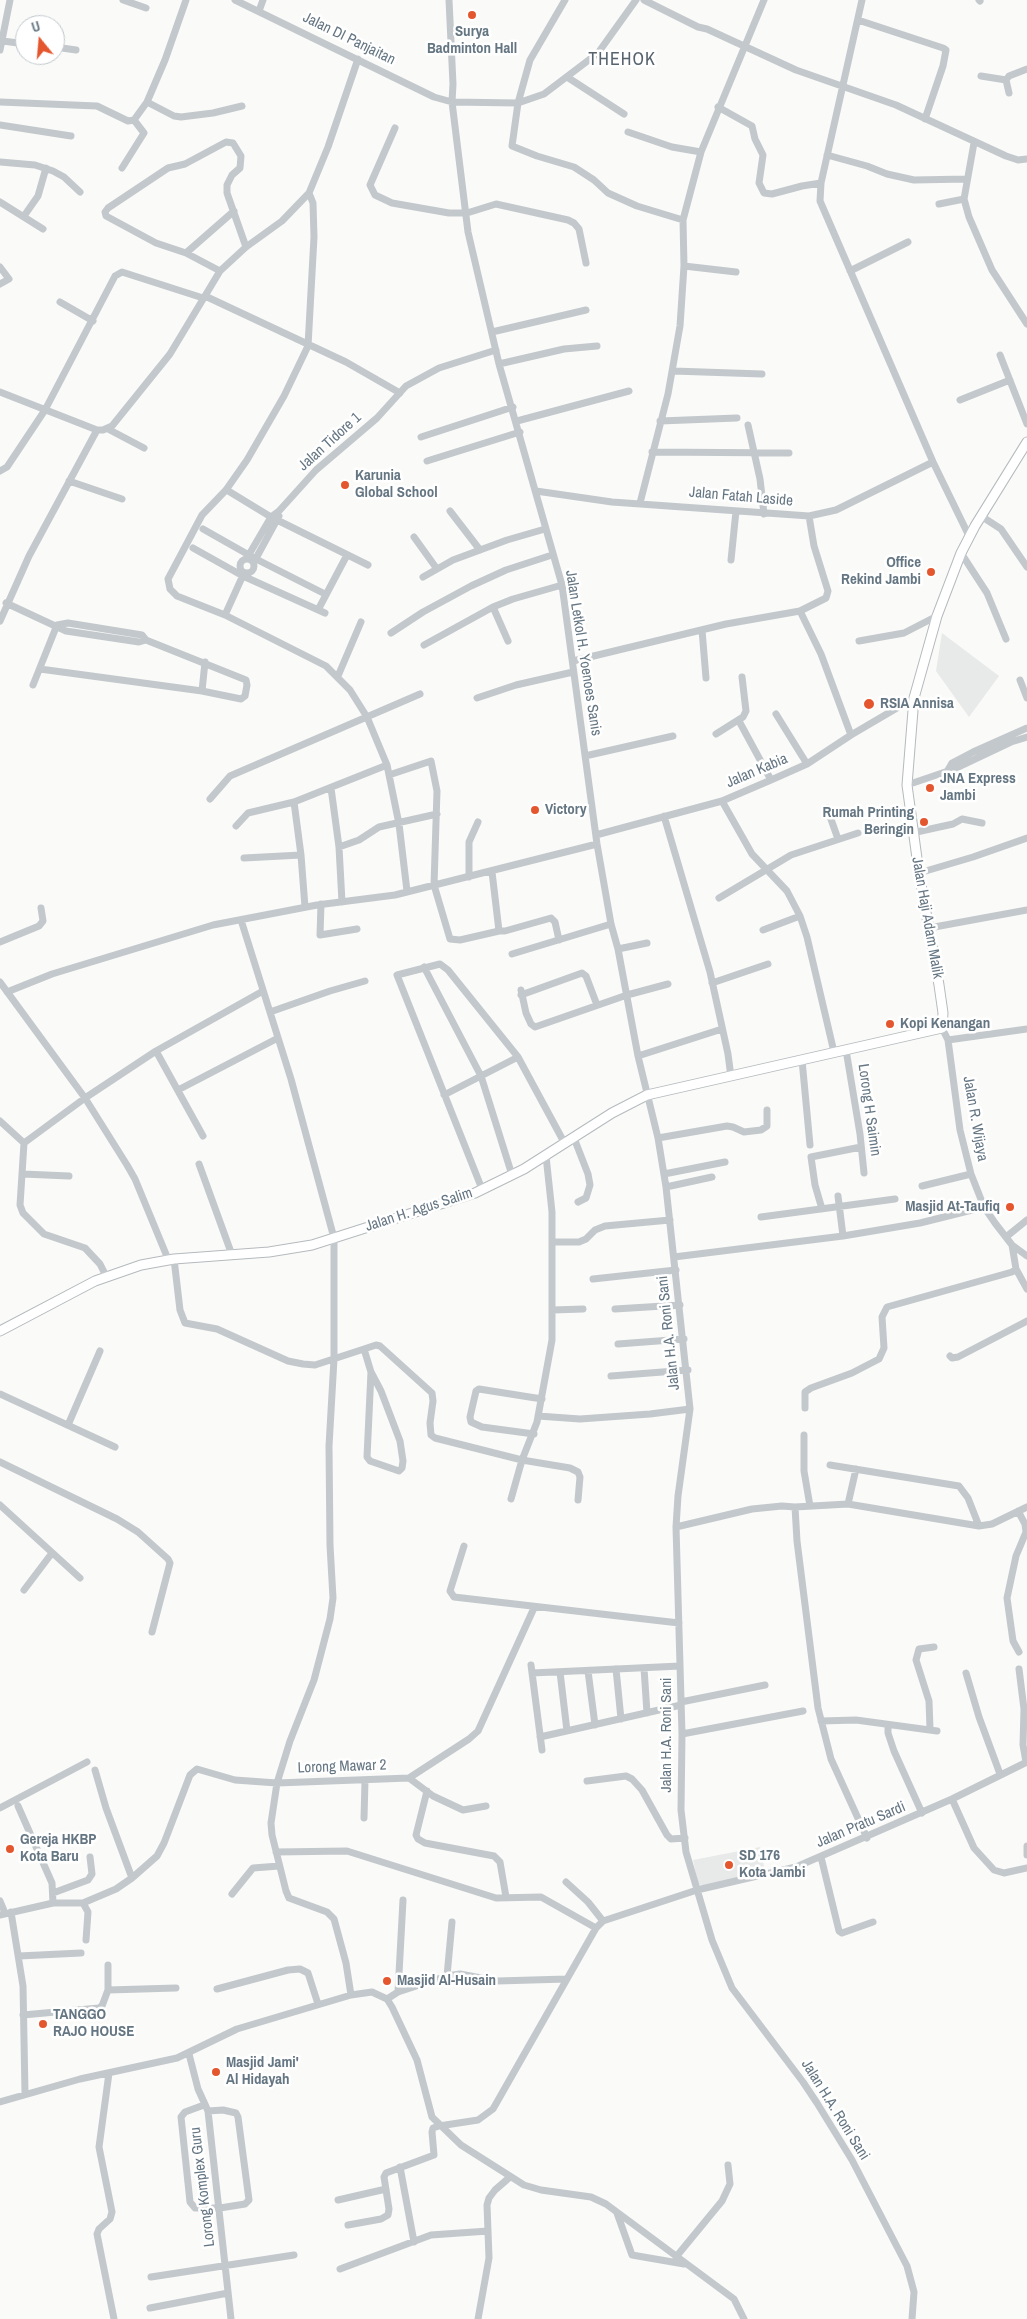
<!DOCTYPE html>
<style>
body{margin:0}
#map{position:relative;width:1027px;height:2319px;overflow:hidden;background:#fafaf8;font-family:"Archivo Narrow",sans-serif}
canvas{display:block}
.north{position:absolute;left:15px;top:15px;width:50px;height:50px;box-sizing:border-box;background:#fff;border:1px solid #c1c8cd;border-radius:50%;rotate:343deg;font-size:14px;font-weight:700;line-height:20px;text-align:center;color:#657683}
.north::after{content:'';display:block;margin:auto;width:18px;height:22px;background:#e4572e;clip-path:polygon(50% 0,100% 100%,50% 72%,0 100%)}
</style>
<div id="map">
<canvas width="1027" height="2319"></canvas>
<div class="north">U</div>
</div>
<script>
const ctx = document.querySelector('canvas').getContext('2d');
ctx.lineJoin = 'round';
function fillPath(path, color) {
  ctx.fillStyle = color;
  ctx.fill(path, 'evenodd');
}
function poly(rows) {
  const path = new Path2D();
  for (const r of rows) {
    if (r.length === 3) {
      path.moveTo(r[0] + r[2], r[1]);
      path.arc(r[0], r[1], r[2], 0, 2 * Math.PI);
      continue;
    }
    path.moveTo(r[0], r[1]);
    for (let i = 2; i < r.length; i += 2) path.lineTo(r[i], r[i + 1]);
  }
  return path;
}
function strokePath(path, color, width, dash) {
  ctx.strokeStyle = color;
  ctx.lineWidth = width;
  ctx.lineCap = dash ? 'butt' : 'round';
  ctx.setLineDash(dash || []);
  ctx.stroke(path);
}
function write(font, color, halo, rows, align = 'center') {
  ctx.font = font + ' "Archivo Narrow",sans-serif';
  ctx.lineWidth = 5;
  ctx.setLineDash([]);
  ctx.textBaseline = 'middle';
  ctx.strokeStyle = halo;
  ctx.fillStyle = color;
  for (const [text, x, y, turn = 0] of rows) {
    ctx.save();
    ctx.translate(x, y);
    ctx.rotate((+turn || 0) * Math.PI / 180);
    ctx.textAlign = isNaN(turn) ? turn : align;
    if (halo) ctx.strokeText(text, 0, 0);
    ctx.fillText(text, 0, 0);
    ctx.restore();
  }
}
fillPath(poly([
 [942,633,999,676,969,717,936,671],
 [760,1847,765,1871,706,1887,698,1884,693,1860]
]), '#e8e9e9');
const major = poly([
 [0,1331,95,1281,141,1265,174,1259,269,1252,312,1245,475,1193,524,1169,612,1113,647,1095,942,1028,943,1013,939,985,919,873,907,785,914,698,937,616,961,553,975,526,1027,442]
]);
strokePath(major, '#b5babe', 11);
strokePath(poly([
 [123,0,146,8],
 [235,0,434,97,452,102,518,103,544,94,598,53,636,0],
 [449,0,453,84,452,102,468,232,499,364,562,585,597,844,611,924,618,949,638,1056,658,1138,666,1187,690,1409,678,1496,676,1527,682,1734,681,1810,686,1852,712,1940,732,1988,803,2082,817,2103,852,2160,907,2266,914,2292,912,2319],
 [565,0,530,60,518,103,512,146,537,156,574,167,594,180,608,193,637,206,683,220],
 [644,0,698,27,707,29,796,70,896,105,1006,156,1018,160,1027,159],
 [862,0,821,183,820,201,933,462,969,536],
 [979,0,980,1],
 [259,11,263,0],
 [858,20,943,48,946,50,943,66,925,119],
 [3,41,25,44],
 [55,47,76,50],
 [0,50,10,0],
 [981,76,1006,80],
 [567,77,624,114],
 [1009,93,1006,80,1009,76,1027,69],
 [0,102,97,106,128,121,134,120,147,102,165,60,186,0],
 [147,102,174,116,181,117,213,113,242,106],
 [718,107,752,126,755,139,763,155,759,183,764,193,772,194,802,186,821,183],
 [0,125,71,136],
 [395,128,370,185,375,195,392,203,449,213,467,213,496,204,568,220,574,223,579,229,586,263],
 [628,132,672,147,701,152],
 [974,143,964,199,969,217,992,270,1027,324],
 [827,155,867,166,887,174,914,180,967,179],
 [0,162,35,165,53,171,64,177,80,192],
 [122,168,144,133,134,120],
 [309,193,313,203,314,237,308,346,284,396,247,460,226,490,202,515,168,579,170,589,177,596,225,615,326,666,350,690,367,717,387,765,399,824,407,891],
 [0,202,43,229],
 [939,204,964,199],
 [24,216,38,196,46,168],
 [186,253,234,211],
 [684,266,736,272],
 [0,267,9,279,0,284],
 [220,271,186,253,156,243,106,216,105,212,108,208,168,168,185,164,226,142,233,143,241,156,240,168,232,175,227,185,227,193,246,247],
 [850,271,908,242],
 [205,296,346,362,400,393],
 [60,302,93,321],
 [492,332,586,310],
 [1000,355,1027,424],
 [499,364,564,349,597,346],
 [673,371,762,374],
 [0,392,97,430,103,430,112,426,170,354,220,271,246,247,282,221,309,193,328,147,358,59],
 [960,400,1010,380],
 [517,421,629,391],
 [660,421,737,418],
 [748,425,760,479,764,514],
 [108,429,144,448],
 [421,437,513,407],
 [652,452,789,453],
 [427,461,520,432],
 [0,471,7,467,45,410,115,276,122,272,203,298],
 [69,481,122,499],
 [536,491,612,502,809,516,836,510,933,462],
 [230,492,271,517,368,565],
 [640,503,668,394,680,326,684,266,683,220,701,152,764,0],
 [450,511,480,550],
 [981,516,1001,529,1027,567],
 [203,529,256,559,325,594],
 [414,537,437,569],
 [193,548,243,576,325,613],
 [961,553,987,593,1006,639],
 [247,558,271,517,279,511,316,470,377,418,406,386,439,368,496,350],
 [247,566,7],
 [731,560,736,511],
 [254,562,279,516],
 [423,577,453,560,507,540,545,529],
 [6,603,66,631,139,642,146,640],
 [493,607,508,641],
 [318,610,347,555],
 [800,611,821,654,851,735],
 [225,615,244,573],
 [0,621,29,556,97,430],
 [702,630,706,678],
 [391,633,423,612,471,586,506,570,552,555],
 [859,641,904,633,937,616],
 [424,645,493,607,513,599,562,585],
 [573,661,726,624,800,611,826,598,828,591,814,546,809,516],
 [40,669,202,691,241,699,245,696,247,685,246,680,146,640,142,635,68,623,57,625],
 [338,676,361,622],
 [1020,680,1027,698],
 [33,685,57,625],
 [202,691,205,662],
 [477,698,516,685,573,672],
 [776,714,807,764],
 [739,721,771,780],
 [716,734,743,717,746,711,742,677],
 [585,756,673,736],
 [948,770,952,763,973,752,1027,728],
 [389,775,431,761,437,791,434,885,450,939,460,940,499,931],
 [907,785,954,769,1011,742,1027,737],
 [331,788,339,847,342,902],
 [210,799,230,776,420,694],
 [722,801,752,854,787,891,800,916,807,937,834,1052],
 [294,802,301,855,305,907],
 [827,808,838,839],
 [664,816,710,972,728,1054,731,1077],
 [236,826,248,813,294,802,387,765],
 [912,833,953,824,962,819,982,823],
 [596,835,722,801,771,780,807,764,851,735,914,698],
 [339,847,359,840,379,827,437,814],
 [244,858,301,855],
 [492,872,499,931,505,931,551,918,555,922,559,940],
 [919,873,973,857,1027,838],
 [469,877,469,842,478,822],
 [719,898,791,855,858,833],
 [321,904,320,935,357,929],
 [241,920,291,1079,334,1238,334,1359,329,1446,330,1545,333,1598,330,1619,314,1680,290,1741,277,1783,271,1823,272,1835,286,1891,289,1898,327,1912,334,1919,346,1963,351,1995],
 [929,928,1027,910],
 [763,930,800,916],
 [0,942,39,926,43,921,41,908],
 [618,949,647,943],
 [512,954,611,924],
 [424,967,481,1076,512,1175],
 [0,982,85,1098,127,1165,135,1179,168,1259],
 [712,983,768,964],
 [521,990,526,1013,531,1024,535,1027,627,995,668,984],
 [7,992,52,974,213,925,317,905,395,895,597,844],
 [521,995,582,973,586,976,597,1005],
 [270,1012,330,991,365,981],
 [942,1028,948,1040,960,1130,971,1174,984,1207,995,1223,1012,1245,1027,1256],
 [948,1040,1027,1029],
 [846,1050,860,1134,864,1173],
 [156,1051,203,1136],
 [638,1056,722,1029],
 [802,1060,810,1145],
 [178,1090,278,1038],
 [444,1095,518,1057],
 [0,1121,24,1143,20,1205,23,1213,44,1234,85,1248,100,1264,106,1276],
 [574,1138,588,1174,590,1185,586,1198,578,1202],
 [658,1138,727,1126,733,1127,744,1132,761,1130,767,1126,767,1110],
 [24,1143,85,1098,156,1051,263,991],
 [199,1164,232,1255],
 [23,1174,69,1176],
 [664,1174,725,1162],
 [922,1186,971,1174],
 [666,1187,712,1177],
 [482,1189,397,975,440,964,448,970,518,1057,565,1144],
 [838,1196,843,1236],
 [822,1209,815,1185,811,1157,861,1147],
 [761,1217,895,1199],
 [1006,1237,1027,1220],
 [553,1242,579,1242,586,1239,595,1230,605,1226,670,1220],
 [674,1257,843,1236,920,1223,984,1207],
 [174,1259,180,1310,185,1323,217,1329,288,1361,303,1364,315,1365,364,1349,371,1372,381,1391,400,1441,403,1461,402,1468,399,1471,370,1461,367,1457,371,1372],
 [1016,1269,1027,1289],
 [593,1279,676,1270],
 [615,1309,680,1305],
 [553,1310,583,1309],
 [618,1344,684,1339],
 [364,1349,376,1345,380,1346,432,1393,433,1401,430,1423,431,1435,435,1438,522,1460,570,1468,578,1472,580,1477,578,1500],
 [950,1356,952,1358,958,1357,1027,1321],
 [611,1376,688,1370],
 [0,1394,115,1447],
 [805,1408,805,1392,811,1388,852,1373,879,1359,884,1348,882,1317,887,1307,1012,1272,1016,1269,1012,1245],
 [538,1416,580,1419,650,1414,690,1409],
 [68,1425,100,1351],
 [534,1434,482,1427,471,1422,470,1417,476,1391,479,1389,542,1399],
 [804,1435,804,1471,810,1506],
 [0,1462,117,1519,138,1532,168,1559,170,1563,152,1632],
 [830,1465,959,1486,968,1498,979,1526],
 [511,1499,522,1460,537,1422,552,1340,552,1212,546,1156],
 [848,1504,856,1469],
 [0,1505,80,1578],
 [795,1507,797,1541,818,1708,831,1759,867,1838],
 [1018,1511,1025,1524,1026,1532,1016,1556,1007,1598,1013,1641,1019,1652],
 [676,1527,752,1509,782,1506,795,1507,848,1504,979,1526,992,1524,1027,1507],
 [464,1546,450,1591,454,1597,679,1623],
 [24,1590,52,1553],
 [531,1665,542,1750],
 [644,1668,647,1713],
 [616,1669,621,1719],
 [1019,1669,1024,1709,1023,1745,1026,1762],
 [588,1671,595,1725],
 [560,1672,567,1731],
 [532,1673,680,1666],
 [966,1673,979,1717,1000,1774],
 [681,1702,765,1685],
 [821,1721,856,1720,937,1731],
 [888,1725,888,1733,894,1751,922,1813],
 [930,1729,929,1701,916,1660,919,1649,934,1647],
 [682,1734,803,1711],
 [540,1737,681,1705],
 [95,1770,106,1808,132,1878],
 [409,1778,433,1796,463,1810,486,1806],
 [587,1781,626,1776,632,1779,642,1790,667,1835,671,1839,685,1838],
 [427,1791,416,1835,418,1839,425,1843,494,1856,500,1862,506,1897],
 [952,1799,974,1848,994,1870,1004,1873,1027,1868],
 [18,1806,52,1883,53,1903],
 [0,1808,87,1762],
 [364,1818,365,1781],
 [1027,1846,1027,1855],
 [276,1852,347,1851,496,1898,541,1897,596,1928],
 [821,1857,839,1931,842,1933,873,1922],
 [566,1882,588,1902,603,1921],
 [53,1893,88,1880,92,1874,90,1857],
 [232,1894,253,1868,279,1866],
 [0,1901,5,1913],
 [83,1903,88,1912,86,1940],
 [11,1912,23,1986,25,2093],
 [0,1915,53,1903,83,1903,116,1889,132,1878,157,1856,164,1843,190,1775,197,1769,235,1780,277,1783,409,1778,469,1739,478,1731,534,1608],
 [19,1956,81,1953],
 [447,1976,452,1922],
 [217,1989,288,1970,300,1969,308,1973,318,2004],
 [108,1990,176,1988],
 [398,1992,403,1900],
 [387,1999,398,1992,447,1976,460,1974,497,1981,567,1979],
 [23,2015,99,2008,102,2006,108,1990,108,1965],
 [189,2054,198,2089,208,2111,231,2319],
 [109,2073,99,2147,112,2212,110,2219,99,2229,97,2234,114,2319],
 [0,2102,80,2079,177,2058,237,2029,351,1995,372,1992,387,1999,392,2007,417,2060,432,2117,461,2145,524,2185,541,2190,591,2197,606,2204,734,2299,744,2319],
 [204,2105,185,2112,181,2117,190,2202,195,2208,220,2208,245,2204,249,2200,238,2117,236,2113,223,2110,208,2111],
 [400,2167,414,2242],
 [338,2200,386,2189],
 [617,2213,632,2255,684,2264],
 [348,2225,381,2219,388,2215,389,2209,384,2177,386,2173,434,2155,432,2132,433,2128,439,2126,478,2120,493,2109,596,1928,603,1921,697,1890,796,1867,952,1799,1027,1762],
 [676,2257,722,2201,730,2184,728,2165],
 [340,2269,431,2235,488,2231],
 [151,2277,294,2255],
 [150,2308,228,2293],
 [478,2319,489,2258,487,2205,489,2198,495,2190,510,2177]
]), '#c3c8cc', 7);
strokePath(major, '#fff', 9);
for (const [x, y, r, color] of [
 [472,15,5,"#e4572e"],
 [345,485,5,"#e4572e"],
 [931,572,5,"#e4572e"],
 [869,704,6,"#e4572e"],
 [930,788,5,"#e4572e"],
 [535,810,5,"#e4572e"],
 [924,822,5,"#e4572e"],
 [890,1024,5,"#e4572e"],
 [1010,1207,5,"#e4572e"],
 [10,1849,5,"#e4572e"],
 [729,1865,5,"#e4572e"],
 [387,1981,5,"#e4572e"],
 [43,2024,5,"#e4572e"],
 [216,2072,5,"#e4572e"]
]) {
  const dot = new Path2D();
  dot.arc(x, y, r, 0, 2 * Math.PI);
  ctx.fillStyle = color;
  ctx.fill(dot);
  strokePath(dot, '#fff', 2);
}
write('bold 15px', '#657683', '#fff', [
 ["Surya",472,32,"center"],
 ["Badminton Hall",472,49,"center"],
 ["Karunia",355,476],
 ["Global School",355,493],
 ["Office",921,563,"right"],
 ["Rekind Jambi",921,580,"right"],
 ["RSIA Annisa",880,704],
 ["JNA Express",940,779],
 ["Jambi",940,796],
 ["Victory",545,810],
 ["Rumah Printing",914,813,"right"],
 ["Beringin",914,830,"right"],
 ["Kopi Kenangan",900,1024],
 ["Masjid At-Taufiq",1000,1207,"right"],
 ["Gereja HKBP",20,1840],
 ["Kota Baru",20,1857],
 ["SD 176",739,1856],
 ["Kota Jambi",739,1873],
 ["Masjid Al-Husain",397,1981],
 ["TANGGO",53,2015],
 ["RAJO HOUSE",53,2032],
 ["Masjid Jami'",226,2063],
 ["Al Hidayah",226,2080]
], 'left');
write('15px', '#657683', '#fff', [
 ["Jalan DI Panjaitan",349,39,26],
 ["Jalan Tidore 1",330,442,-42],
 ["Jalan Fatah Laside",741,497,5],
 ["Jalan Letkol H. Yoenoes Sanis",583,653,81],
 ["Jalan Kabia",757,771,-23],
 ["Jalan Haji Adam Malik",927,918,80],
 ["Lorong H Saimin",869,1110,82],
 ["Jalan R. Wijaya",975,1119,80],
 ["Jalan H. Agus Salim",419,1210,-18],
 ["Jalan H.A. Roni Sani",669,1333,-96],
 ["Jalan H.A. Roni Sani",667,1735,-90],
 ["Lorong Mawar 2",342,1767,-2],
 ["Jalan Pratu Sardi",861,1825,-23],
 ["Jalan H.A. Roni Sani",835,2110,58],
 ["Lorong Komplex Guru",203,2187,-97]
]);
ctx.letterSpacing = '1px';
write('18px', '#57646e', '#fff', [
 ["THEHOK",622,60]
]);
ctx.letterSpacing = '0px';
</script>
